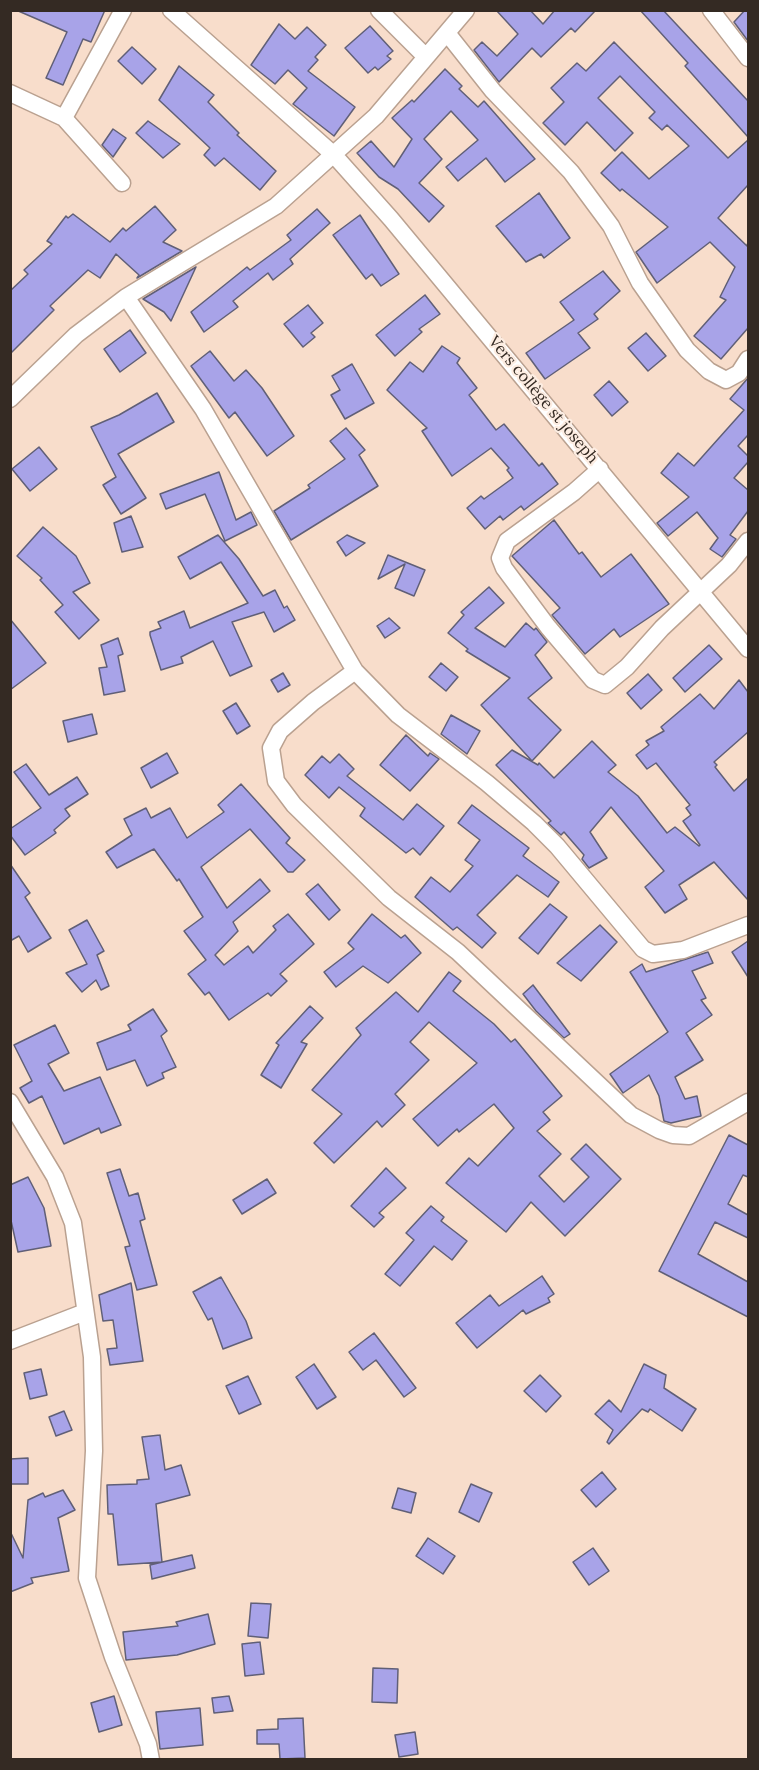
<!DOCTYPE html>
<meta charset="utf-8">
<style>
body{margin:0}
#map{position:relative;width:759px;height:1770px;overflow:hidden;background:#f8ddcb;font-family:Lora,serif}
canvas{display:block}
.frame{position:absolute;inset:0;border:12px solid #342a23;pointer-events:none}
</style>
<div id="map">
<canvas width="759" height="1770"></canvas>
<div class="frame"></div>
</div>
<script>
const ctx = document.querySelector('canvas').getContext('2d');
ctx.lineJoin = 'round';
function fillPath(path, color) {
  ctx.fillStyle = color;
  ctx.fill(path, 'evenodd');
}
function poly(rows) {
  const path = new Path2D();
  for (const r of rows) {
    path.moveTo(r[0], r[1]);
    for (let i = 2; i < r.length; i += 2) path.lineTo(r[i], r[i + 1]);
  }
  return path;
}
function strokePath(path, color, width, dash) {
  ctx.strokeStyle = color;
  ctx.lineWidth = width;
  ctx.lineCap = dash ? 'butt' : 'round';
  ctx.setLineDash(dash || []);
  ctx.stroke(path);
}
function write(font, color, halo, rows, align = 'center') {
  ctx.font = font + ' Lora,serif';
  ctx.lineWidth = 4.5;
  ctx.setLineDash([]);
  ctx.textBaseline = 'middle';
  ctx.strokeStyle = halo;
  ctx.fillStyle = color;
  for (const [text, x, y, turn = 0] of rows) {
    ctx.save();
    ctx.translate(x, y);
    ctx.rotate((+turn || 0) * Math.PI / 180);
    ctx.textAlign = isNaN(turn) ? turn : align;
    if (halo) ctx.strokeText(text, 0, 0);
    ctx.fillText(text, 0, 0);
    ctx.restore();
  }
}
const building = poly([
 [16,10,105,10,91,42,83,39,63,85,46,78,67,32,16,10],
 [496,10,530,10,543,24,555,10,596,10,575,32,571,28,541,57,532,48,499,82,474,50,482,42,497,56,518,34,496,10],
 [640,10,663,10,748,101,748,137,685,66,688,63,640,10],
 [745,10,748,10,748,41,734,22,745,10],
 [279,24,295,39,307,27,326,45,315,57,318,60,308,71,355,107,334,136,293,104,307,88,288,70,275,84,251,65,279,24],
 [370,26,393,51,387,56,391,59,378,70,375,67,368,73,345,48,370,26],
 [614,42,728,158,748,140,748,185,718,218,747,246,748,242,748,328,721,359,694,336,726,300,720,297,735,267,710,242,657,283,636,252,668,227,622,189,620,191,601,173,622,152,649,179,689,146,667,125,662,130,649,118,655,112,620,76,598,98,633,133,615,151,587,122,565,145,543,123,564,102,551,88,577,63,586,71,614,42],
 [132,47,156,69,142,84,118,61,132,47],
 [179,66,214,95,208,102,239,133,237,135,276,171,260,190,224,158,215,166,204,155,210,148,159,100,179,66],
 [445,69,462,86,459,89,478,107,484,101,535,159,505,182,486,158,458,181,446,167,478,140,451,111,424,139,442,159,419,183,444,206,429,222,398,189,379,177,357,153,371,141,394,167,412,139,392,118,412,100,414,102,445,69],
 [148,121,180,144,163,158,136,133,148,121],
 [113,129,126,138,113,157,102,145,113,129],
 [539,193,570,238,544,258,541,254,526,262,496,226,539,193],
 [155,206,176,230,163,242,182,251,137,278,139,275,116,254,100,278,88,270,50,306,54,310,10,354,10,291,28,274,24,270,52,244,47,241,66,216,68,218,73,214,110,242,123,228,126,231,155,206],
 [317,209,330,223,290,259,293,264,273,280,268,273,233,301,238,307,204,332,191,312,247,267,250,270,291,240,287,235,317,209],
 [360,215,399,274,381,286,372,274,366,279,333,235,360,215],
 [196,267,171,321,164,312,143,299,196,267],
 [603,271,620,291,594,314,598,319,578,333,590,348,545,379,526,353,574,320,560,302,603,271],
 [425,295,440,314,419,329,422,332,395,356,376,335,425,295],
 [308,305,323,323,311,333,315,337,303,347,284,324,308,305],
 [130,330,146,353,120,372,104,349,130,330],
 [646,333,666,356,648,371,628,348,646,333],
 [442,346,460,358,457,363,477,388,469,395,496,430,504,424,539,466,542,463,558,484,524,510,521,506,503,520,500,516,485,529,467,508,481,496,484,499,513,478,507,470,509,468,491,448,452,476,422,431,427,428,387,390,410,362,423,372,442,346],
 [210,351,234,381,246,370,262,388,294,436,267,456,235,412,229,418,191,366,210,351],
 [352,364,374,403,345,419,331,395,340,390,332,376,352,364],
 [748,378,748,435,738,446,748,456,748,462,734,478,748,490,748,511,730,535,736,539,722,557,710,549,718,538,697,512,668,536,657,523,689,497,661,473,678,453,694,466,744,410,730,399,748,378],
 [609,381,628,402,612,416,594,395,609,381],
 [157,393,174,422,118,454,146,498,121,514,103,485,116,477,91,427,119,415,157,393],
 [346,428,365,450,359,455,378,486,291,540,274,511,310,488,308,485,345,459,330,441,346,428],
 [39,447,57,469,30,491,12,469,39,447],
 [219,472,236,520,251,512,257,525,225,541,205,494,166,509,160,494,219,472],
 [131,516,143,547,122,552,114,523,131,516],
 [554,520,579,554,582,552,601,577,631,554,669,604,620,637,614,629,585,654,552,615,560,608,512,556,554,520],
 [43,527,76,556,90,583,73,592,99,620,79,639,55,612,63,605,40,580,42,578,17,556,43,527],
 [218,535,239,559,263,596,275,590,284,608,287,606,295,620,274,632,264,612,232,622,252,666,230,676,213,641,181,657,183,663,161,670,150,635,150,632,161,628,158,622,184,611,190,628,248,603,221,562,190,579,178,557,218,535],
 [347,535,365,543,346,556,337,542,347,535],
 [388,555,425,570,414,596,395,588,405,564,378,579,388,555],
 [489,587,504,603,475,628,505,647,526,623,534,630,536,628,547,642,535,655,552,678,528,698,561,730,532,761,481,705,510,678,466,651,468,649,448,633,464,615,461,612,489,587],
 [389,618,400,628,385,638,377,626,389,618],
 [10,619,46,663,10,690,10,619],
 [118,638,123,654,118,656,125,691,104,695,99,668,107,667,101,645,118,638],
 [709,645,722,659,685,692,673,678,709,645],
 [441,663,458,677,446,691,429,677,441,663],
 [283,673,290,685,278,692,271,680,283,673],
 [648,674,662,690,641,709,627,693,648,674],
 [739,680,748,692,748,732,714,762,717,765,715,767,734,791,748,778,748,900,714,862,679,885,687,899,665,913,645,887,664,871,611,807,590,832,607,858,589,868,582,859,584,855,564,832,561,835,548,823,551,821,496,765,512,750,538,765,539,763,554,778,592,741,616,765,608,772,638,796,667,833,675,827,699,846,700,845,683,821,691,815,686,808,690,805,656,763,647,769,636,755,649,745,646,741,664,731,661,727,700,694,714,709,739,680],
 [236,703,250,726,237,734,223,711,236,703],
 [92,714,97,734,68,742,63,721,92,714],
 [451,715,480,731,467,754,441,734,451,715],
 [406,735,428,756,430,753,439,759,410,791,380,765,406,735],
 [167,753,178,773,151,788,141,768,167,753],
 [339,754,354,769,347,776,403,820,417,804,444,826,420,855,413,848,406,853,360,816,365,808,339,787,329,798,305,775,322,756,330,763,339,754],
 [26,764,49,795,77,777,88,794,65,809,70,816,54,830,56,833,25,855,10,835,10,829,41,808,14,772,26,764],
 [241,784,290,838,286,843,305,860,293,872,288,872,250,829,201,867,227,908,260,879,270,891,233,922,238,931,215,955,224,965,248,946,253,953,276,930,273,926,288,914,314,944,280,974,287,981,271,996,268,993,229,1020,209,992,205,995,188,974,206,960,184,931,203,917,179,879,177,881,154,849,117,868,106,852,132,835,124,819,146,808,151,818,170,808,187,838,224,812,218,805,241,784],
 [472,805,529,848,523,856,559,882,548,897,517,875,477,915,496,933,482,948,457,927,453,930,415,897,431,877,450,892,473,866,465,860,480,840,458,823,472,805],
 [10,864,30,893,25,897,51,938,28,952,19,936,10,941,10,864],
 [318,884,340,910,329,920,306,894,318,884],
 [550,904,567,917,538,954,519,938,550,904],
 [372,914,401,938,405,935,421,953,388,983,363,966,336,987,324,972,354,949,348,943,372,914],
 [87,920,104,951,97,955,109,986,101,990,96,980,82,992,66,973,87,964,69,930,87,920],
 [600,925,617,942,581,981,557,963,600,925],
 [748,941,748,977,732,952,748,941],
 [708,952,713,963,692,971,706,998,701,1000,712,1015,686,1033,703,1060,675,1077,685,1099,697,1096,701,1116,671,1123,664,1121,659,1096,649,1075,623,1093,610,1074,668,1032,630,972,642,964,646,972,708,952],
 [449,972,461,981,453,991,494,1024,511,1042,515,1039,562,1096,543,1112,550,1120,537,1131,561,1154,539,1176,564,1202,589,1177,571,1159,586,1144,621,1179,565,1236,531,1202,506,1232,446,1183,469,1158,478,1166,514,1128,494,1104,459,1132,457,1129,438,1146,413,1119,477,1063,429,1022,410,1042,429,1060,395,1094,405,1105,382,1127,377,1121,334,1163,314,1143,342,1114,312,1090,361,1035,356,1028,396,992,418,1012,449,972],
 [533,985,570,1034,564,1038,536,1011,523,994,533,985],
 [310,1006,323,1018,301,1042,307,1044,281,1088,261,1075,279,1045,276,1043,310,1006],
 [153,1009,167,1031,161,1036,176,1067,162,1073,164,1078,147,1086,135,1060,107,1070,97,1043,131,1030,128,1025,153,1009],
 [55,1025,69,1053,48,1064,64,1091,100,1077,121,1125,101,1133,99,1128,64,1144,42,1096,29,1103,20,1088,32,1081,14,1045,55,1025],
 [729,1135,748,1145,748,1177,743,1175,728,1204,748,1215,748,1238,715,1222,698,1254,748,1282,748,1317,659,1271,729,1135],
 [386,1168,406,1188,379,1213,384,1217,374,1227,351,1206,386,1168],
 [120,1169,129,1196,138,1193,145,1219,140,1221,157,1285,137,1290,125,1247,130,1246,107,1173,120,1169],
 [28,1177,44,1208,51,1246,18,1252,10,1216,10,1185,28,1177],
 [267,1179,276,1193,242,1214,233,1200,267,1179],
 [431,1206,444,1217,441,1221,467,1241,452,1260,434,1246,400,1286,385,1274,414,1240,406,1233,431,1206],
 [542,1276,554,1294,548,1298,550,1302,526,1314,523,1310,477,1348,456,1323,490,1295,499,1306,542,1276],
 [221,1277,246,1321,252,1338,223,1349,212,1318,208,1320,193,1292,221,1277],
 [131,1283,143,1361,110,1365,107,1349,117,1348,113,1320,103,1321,99,1295,131,1283],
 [374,1333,416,1388,404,1397,376,1360,363,1370,349,1352,374,1333],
 [314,1364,336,1397,317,1409,296,1377,314,1364],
 [644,1364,666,1375,664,1388,696,1409,682,1431,650,1409,648,1412,642,1409,609,1444,607,1442,613,1430,595,1414,609,1400,621,1412,644,1364],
 [41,1369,47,1395,30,1399,24,1373,41,1369],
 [540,1375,561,1396,546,1412,524,1391,540,1375],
 [248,1376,261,1404,239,1414,226,1386,248,1376],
 [64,1411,72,1430,56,1436,49,1417,64,1411],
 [160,1435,165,1470,181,1465,190,1495,156,1504,162,1562,118,1565,113,1514,108,1514,107,1485,137,1484,137,1480,149,1479,142,1437,160,1435],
 [28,1458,28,1484,10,1484,10,1459,28,1458],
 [602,1472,616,1489,596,1507,581,1490,602,1472],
 [471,1484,492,1493,479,1522,459,1512,471,1484],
 [398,1488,416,1493,411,1513,392,1508,398,1488],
 [63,1490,75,1510,58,1518,69,1571,31,1578,33,1583,10,1592,10,1531,23,1558,28,1500,43,1493,45,1497,63,1490],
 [428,1538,455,1556,443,1574,416,1556,428,1538],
 [593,1548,609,1571,589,1585,573,1562,593,1548],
 [192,1555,195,1568,152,1579,150,1565,192,1555],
 [251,1603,271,1604,268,1638,248,1636,251,1603],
 [208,1614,215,1644,177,1655,126,1660,123,1632,178,1626,176,1622,208,1614],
 [260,1642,264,1674,245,1676,242,1644,260,1642],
 [373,1668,398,1669,397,1703,372,1702,373,1668],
 [114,1696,122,1725,99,1732,91,1703,114,1696],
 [229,1696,233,1711,214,1713,212,1698,229,1696],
 [200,1708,203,1745,160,1749,156,1712,200,1708],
 [303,1718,305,1758,280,1759,279,1744,257,1744,257,1730,278,1729,278,1719,303,1718],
 [415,1732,418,1754,399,1757,395,1735,415,1732]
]);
fillPath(building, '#a8a3e8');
strokePath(building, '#605f77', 1.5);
const minor = poly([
 [171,10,334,155,391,219,748,649],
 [379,10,425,56],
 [711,10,748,58],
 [447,33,493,91,571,172,611,226,640,283,687,350,709,371,726,380,739,373,748,359],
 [10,93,64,118,122,183],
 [64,118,123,10],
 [126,297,203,409,355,671,398,715,487,783,534,823,557,846,643,949,653,954,683,950,748,925],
 [10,399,76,335,126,297,276,206,376,116,466,10],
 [600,469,574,492,507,541,500,558,504,568,548,627,593,680,605,685,627,667,662,628,729,565,748,541],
 [355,671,313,702,280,731,271,748,276,781,294,805,389,898,458,952,631,1115,659,1130,673,1135,689,1136,748,1102],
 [10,1102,55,1177,73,1223,92,1357,94,1451,87,1578,113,1657,148,1744,151,1760],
 [10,1341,85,1312]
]);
strokePath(minor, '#baa190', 19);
strokePath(minor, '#fff', 16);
write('16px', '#342a23', '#fdede2', [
 ["Vers collège st joseph",543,400,50]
]);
</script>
